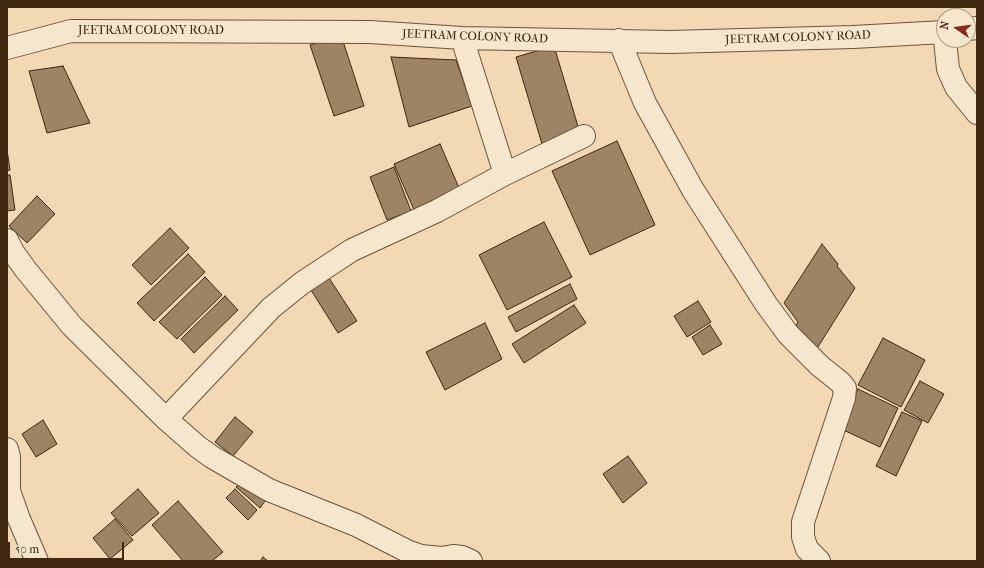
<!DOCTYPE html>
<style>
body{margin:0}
#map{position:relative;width:984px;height:568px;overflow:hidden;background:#f2d8b3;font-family:"IM FELL French Canon",serif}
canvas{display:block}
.frame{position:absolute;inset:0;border:8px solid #3e2810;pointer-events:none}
.north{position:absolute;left:936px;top:8px;width:40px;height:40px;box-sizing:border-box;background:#f7e6ce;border:1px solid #ad9a82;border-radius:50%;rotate:283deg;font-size:11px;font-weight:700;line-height:16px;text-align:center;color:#3e2810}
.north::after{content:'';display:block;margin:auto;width:14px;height:18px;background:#8f2418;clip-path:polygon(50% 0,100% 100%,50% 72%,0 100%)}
.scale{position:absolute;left:8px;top:542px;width:116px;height:18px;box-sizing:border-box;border:2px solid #3e2810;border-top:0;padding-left:5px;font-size:12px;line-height:14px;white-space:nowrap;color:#3e2810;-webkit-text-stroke:3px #f7e6ce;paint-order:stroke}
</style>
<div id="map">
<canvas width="984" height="568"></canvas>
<div class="frame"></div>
<div class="north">N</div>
<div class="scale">50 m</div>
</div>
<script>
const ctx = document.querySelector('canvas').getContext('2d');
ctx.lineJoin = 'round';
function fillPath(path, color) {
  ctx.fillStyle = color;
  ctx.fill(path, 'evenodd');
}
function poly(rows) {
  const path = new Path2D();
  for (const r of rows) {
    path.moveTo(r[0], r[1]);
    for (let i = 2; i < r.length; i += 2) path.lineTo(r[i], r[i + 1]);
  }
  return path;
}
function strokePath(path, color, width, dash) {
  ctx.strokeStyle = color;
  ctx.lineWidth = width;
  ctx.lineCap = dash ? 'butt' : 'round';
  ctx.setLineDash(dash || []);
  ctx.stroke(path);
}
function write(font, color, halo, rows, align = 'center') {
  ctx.font = font + ' "IM FELL French Canon",serif';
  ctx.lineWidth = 3;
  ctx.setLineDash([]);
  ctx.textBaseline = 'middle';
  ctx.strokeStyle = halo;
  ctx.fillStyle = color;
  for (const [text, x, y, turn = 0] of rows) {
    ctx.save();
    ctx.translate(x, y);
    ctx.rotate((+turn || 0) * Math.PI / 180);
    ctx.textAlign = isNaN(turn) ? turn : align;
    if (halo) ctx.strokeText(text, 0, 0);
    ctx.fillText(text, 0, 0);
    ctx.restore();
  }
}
const building = poly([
 [341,35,364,106,334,116,310,45,341,35],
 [554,46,580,133,542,144,516,57,554,46],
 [391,57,456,60,472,106,409,127,391,57],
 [63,66,90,123,47,133,29,71,63,66],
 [617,141,655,225,590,255,552,171,617,141],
 [440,144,460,190,414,210,394,164,440,144],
 [7,150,10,170,7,171,7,150],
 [394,167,411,211,387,220,370,177,394,167],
 [7,175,10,175,15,210,7,211,7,175],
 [37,196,55,214,27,243,9,226,37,196],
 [544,222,572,277,507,310,479,255,544,222],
 [170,228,189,248,151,285,132,265,170,228],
 [822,244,838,264,837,266,855,288,816,350,796,326,798,322,784,303,822,244],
 [188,254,205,272,154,321,137,303,188,254],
 [205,277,222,295,177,339,159,322,205,277],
 [329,278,357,321,338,333,311,290,329,278],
 [570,284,577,299,516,332,508,317,570,284],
 [225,296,238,310,194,353,181,339,225,296],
 [698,301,711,322,687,337,674,316,698,301],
 [574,305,586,323,524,363,512,344,574,305],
 [485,323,502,359,445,390,426,352,485,323],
 [710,325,722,344,703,355,692,337,710,325],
 [883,338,925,360,901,407,858,385,883,338],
 [920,381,944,394,928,423,904,410,920,381],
 [858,389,898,408,880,447,839,428,858,389],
 [902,412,922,421,896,476,876,466,902,412],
 [235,417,253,432,233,456,215,442,235,417],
 [43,420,57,444,36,457,22,434,43,420],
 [628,456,647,483,623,503,603,474,628,456],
 [245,478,270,494,260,508,236,487,245,478],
 [138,489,159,513,132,536,111,513,138,489],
 [235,489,257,510,248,520,226,498,235,489],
 [178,501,223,552,212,561,183,561,152,525,178,501],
 [115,519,133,540,110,559,93,538,115,519],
 [263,557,268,561,260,561,263,557]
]);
fillPath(building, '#9c8465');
strokePath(building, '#3e2810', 1);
const minor = poly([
 [968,29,977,28],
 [462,38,505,174],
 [619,40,645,103,693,190,766,304,788,334,820,366,840,382,845,388,844,398,803,522,803,537,807,549,819,561],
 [945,40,948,69,956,87,977,113],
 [7,48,71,31,370,32,462,38,670,42,853,37,944,32],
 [7,240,13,252,26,270,72,326,166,419,198,447,212,457,269,490,356,525,409,552,421,556,441,558,453,556,462,557,471,561],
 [166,419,271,308,302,283,352,250,437,211,505,174,584,136],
 [7,449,9,457,9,491,19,519,37,561]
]);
strokePath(minor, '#6b5439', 24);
strokePath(minor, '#f7e6ce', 22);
write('12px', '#3e2810', '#f7e6ce', [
 ["JEETRAM COLONY ROAD",151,31],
 ["JEETRAM COLONY ROAD",475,37,2],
 ["JEETRAM COLONY ROAD",798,38,-2]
]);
</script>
